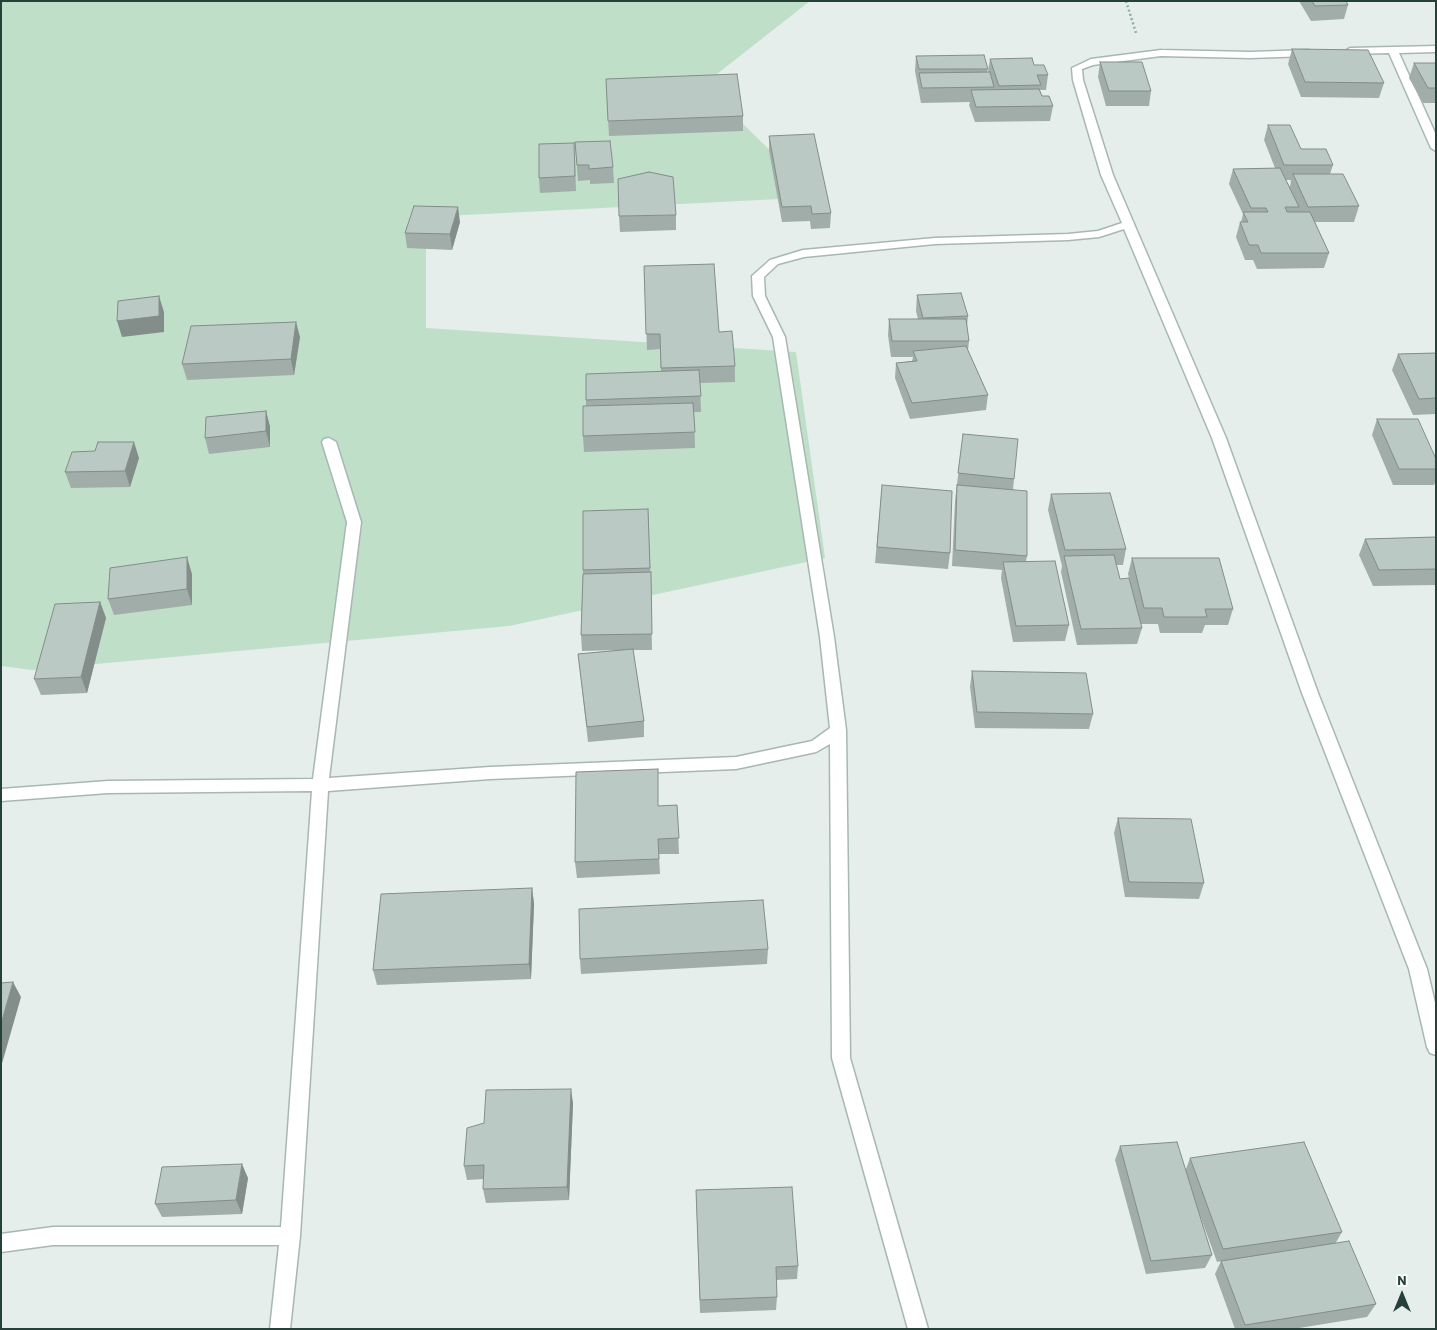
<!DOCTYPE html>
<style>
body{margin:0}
#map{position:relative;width:1437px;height:1330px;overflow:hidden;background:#e6eeeb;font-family:Barlow,sans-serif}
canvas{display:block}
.frame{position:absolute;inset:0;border:2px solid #25413a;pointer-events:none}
.north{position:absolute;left:1377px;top:1270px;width:50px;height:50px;-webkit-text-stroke:4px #f7fbf9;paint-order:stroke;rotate:0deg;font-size:14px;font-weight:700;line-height:20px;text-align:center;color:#25413a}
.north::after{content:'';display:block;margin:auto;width:18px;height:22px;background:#25413a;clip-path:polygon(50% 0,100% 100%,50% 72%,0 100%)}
</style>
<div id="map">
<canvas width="1437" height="1330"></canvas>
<div class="frame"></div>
<div class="north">N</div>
</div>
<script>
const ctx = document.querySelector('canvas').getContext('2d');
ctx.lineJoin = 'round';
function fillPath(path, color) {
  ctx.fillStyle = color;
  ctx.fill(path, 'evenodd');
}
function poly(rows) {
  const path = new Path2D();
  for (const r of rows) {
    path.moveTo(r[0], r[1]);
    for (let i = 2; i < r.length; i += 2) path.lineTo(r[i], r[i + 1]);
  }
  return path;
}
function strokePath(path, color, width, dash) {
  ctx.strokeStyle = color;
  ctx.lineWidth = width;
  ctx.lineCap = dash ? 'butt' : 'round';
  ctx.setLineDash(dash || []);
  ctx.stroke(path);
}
fillPath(poly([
 [4,1,810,1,703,85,818,197,426,217,426,328,796,352,825,558,509,626,32,670,1,666,1,2]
]), '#c0dfc9');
const minor = poly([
 [1436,46,1436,52,1399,53,1436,135,1436,151,1431,148,1389,53,1350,54,1345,51,1350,48,1436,46],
 [1161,50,1250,52,1309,50,1314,53,1309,56,1250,58,1161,56,1093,65,1082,69,1083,80,1113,175,1226,438,1318,693,1427,969,1436,1007,1436,1055,1430,1053,1427,1047,1409,969,1302,693,1212,438,1124,229,1099,237,1068,240,935,244,804,257,778,264,764,277,765,296,785,337,834,637,846,730,850,1058,928,1329,908,1329,832,1058,830,744,816,752,736,769,490,779,328,791,300,1236,290,1329,270,1329,279,1245,53,1245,1,1252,1,1234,53,1227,281,1227,312,791,108,793,1,801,1,789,108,781,313,779,347,522,322,442,324,439,329,438,336,442,361,522,329,778,490,767,736,757,812,741,830,728,820,637,773,337,753,296,752,276,770,260,803,250,935,238,1068,234,1098,231,1122,223,1101,175,1073,80,1072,68,1091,59,1161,50]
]);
strokePath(minor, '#a8b7b2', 3);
strokePath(poly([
 [1126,1,1136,33]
]), '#87b1a5', 2.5, [2, 2.5]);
fillPath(minor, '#fff');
fillPath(poly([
 [1299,1,1346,1,1348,5,1344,19,1311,21],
 [1292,49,1384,83,1379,98,1301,97,1288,64],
 [916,56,988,69,987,72,988,72,990,59,1034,65,1048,75,1046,90,1040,90,1040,91,1042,96,1053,106,1050,121,975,122,969,105,970,102,921,103,915,71],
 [1100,62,1151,91,1149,106,1106,106,1098,77],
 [1414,63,1436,63,1436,103,1423,103,1409,78],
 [606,79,743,116,743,131,609,136],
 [1268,125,1301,149,1333,165,1330,174,1359,206,1354,222,1315,222,1329,253,1324,268,1257,269,1253,260,1245,260,1236,237,1240,222,1241,222,1243,214,1229,184,1233,169,1275,168,1264,140],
 [1286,180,1291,180,1290,187],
 [769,136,831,213,830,228,811,229,810,221,782,222,769,151],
 [575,142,613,167,614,183,590,184,590,180,578,181],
 [575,158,576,191,540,193,539,178],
 [676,215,676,230,620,232,619,216],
 [460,222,452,250,407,248,405,233],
 [644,266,719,332,735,366,735,382,700,383,701,412,694,412,695,448,584,452,583,436,586,406,586,400,661,371,660,349,647,350],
 [917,295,968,316,967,326,969,341,968,350,988,395,986,410,910,419,895,378,896,363,912,361,913,357,891,357,888,335,889,319,918,319,916,311],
 [300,337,294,375,187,380,182,364],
 [1436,353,1436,414,1413,415,1392,370,1398,354],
 [266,411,270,427,270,447,209,454,205,438],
 [1377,419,1436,459,1436,480,1434,485,1393,485,1372,435],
 [963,434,1014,479,1013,490,1027,556,1026,561,1069,625,1065,641,1013,642,1001,578,1002,570,952,566,955,501],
 [139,458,130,487,71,488,65,472],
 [882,485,950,553,948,569,875,563],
 [1051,494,1126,549,1123,565,1116,565,1120,579,1133,595,1128,574,1132,558,1233,609,1228,625,1205,625,1202,633,1160,633,1158,624,1141,624,1142,628,1137,644,1077,645,1061,572,1062,566,1048,510],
 [648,509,651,588,652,650,633,650,644,721,644,737,588,742,578,654,618,650,582,651,581,635,583,570],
 [1436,537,1436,585,1373,586,1359,555,1365,539],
 [192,574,192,605,114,615,108,599],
 [100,602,106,618,87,693,41,695,34,679],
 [972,671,1093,714,1089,729,975,728,970,687],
 [677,805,679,854,659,854,660,874,577,878,575,862,659,806],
 [1118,818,1204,883,1199,899,1125,897,1114,833],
 [532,888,534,904,531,979,377,985,373,970],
 [768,949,767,964,581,974,580,959],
 [573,1103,569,1200,486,1203,483,1189,484,1179,467,1180,464,1166],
 [1120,1146,1186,1169,1190,1158,1342,1232,1335,1244,1376,1304,1367,1317,1293,1329,1235,1329,1215,1274,1221,1261,1217,1262,1197,1207,1212,1255,1205,1268,1146,1274,1115,1160],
 [248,1178,242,1214,162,1217,155,1204],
 [696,1190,798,1266,797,1279,776,1280,777,1297,776,1310,700,1313]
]), '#a1ada9');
fillPath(poly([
 [458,207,460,222,452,250,450,234],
 [159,296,164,312,164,332,122,337,117,321],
 [296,322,300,337,294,375,291,359],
 [266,411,270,427,270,447,266,431],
 [134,442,139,458,130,487,125,471],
 [187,557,192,574,192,605,187,589],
 [100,602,106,618,87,693,81,677],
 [532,888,534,904,531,979,529,964],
 [13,982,21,997,1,1067,1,1024],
 [571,1089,573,1103,569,1200,567,1187],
 [242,1164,248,1178,242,1214,236,1200]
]), '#838d89');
const building = poly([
 [1312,1,1346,1,1348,5,1315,6,1312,1],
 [1292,49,1368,50,1384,83,1305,82,1292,49],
 [984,55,988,69,919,69,916,56,984,55],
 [1032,58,1034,65,1044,65,1048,75,1037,75,1041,85,999,86,990,59,1032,58],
 [1100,62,1142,62,1151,91,1109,91,1100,62],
 [1414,63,1436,63,1436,88,1428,88,1414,63],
 [990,72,994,87,922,88,919,73,990,72],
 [737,74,743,116,608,121,606,79,737,74],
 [1039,89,1042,96,1049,96,1053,106,976,107,971,90,1039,89],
 [1268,125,1290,125,1301,149,1326,149,1333,165,1284,165,1268,125],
 [814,134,831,213,812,214,811,206,782,207,769,136,814,134],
 [610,141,613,167,589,169,589,165,577,165,575,142,610,141],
 [574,143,575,176,539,178,539,144,574,143],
 [1280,168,1299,207,1285,207,1287,212,1310,212,1329,253,1261,253,1258,245,1249,245,1240,222,1248,222,1243,212,1268,212,1266,208,1251,208,1233,169,1280,168],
 [649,172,673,177,676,215,619,216,618,179,649,172],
 [1293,174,1343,174,1359,206,1308,207,1293,174],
 [414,206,458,207,450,234,405,233,414,206],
 [714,264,719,332,732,331,735,366,661,368,660,334,646,334,644,266,714,264],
 [961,293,968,316,923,318,917,295,961,293],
 [159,296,159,316,117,321,118,301,159,296],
 [889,319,966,319,969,341,892,341,889,319],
 [296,322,291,359,182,364,191,326,296,322],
 [966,346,988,395,912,403,896,363,917,361,913,351,966,346],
 [1436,353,1436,398,1419,399,1398,354,1436,353],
 [699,370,701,396,586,400,586,374,699,370],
 [693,403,695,432,583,436,583,406,693,403],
 [266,411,266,431,205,438,206,417,266,411],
 [1377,419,1418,419,1436,459,1436,469,1399,469,1377,419],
 [963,434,1018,439,1014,479,958,473,963,434],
 [98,442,134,442,125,471,65,472,72,452,95,451,98,442],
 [882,485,952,491,950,553,877,547,882,485],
 [957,485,1027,491,1027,556,955,550,957,485],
 [1110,493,1126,549,1065,550,1051,494,1110,493],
 [648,509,650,568,583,570,583,511,648,509],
 [1436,537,1436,569,1379,570,1365,539,1436,537],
 [1114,555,1120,579,1129,578,1142,628,1081,629,1064,556,1114,555],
 [187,557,187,589,108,599,110,568,187,557],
 [1132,558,1219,558,1233,609,1205,609,1207,617,1164,617,1162,608,1144,608,1132,558],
 [1055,561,1069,625,1016,626,1003,562,1055,561],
 [651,572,652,634,581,635,583,574,651,572],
 [100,602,81,677,34,679,55,604,100,602],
 [633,649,644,721,587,727,578,654,633,649],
 [972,671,1086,673,1093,714,977,712,972,671],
 [658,769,658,806,677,805,679,838,658,839,659,859,575,862,576,772,658,769],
 [1118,818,1191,819,1204,883,1129,882,1118,818],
 [532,888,529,964,373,970,381,894,532,888],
 [763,900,768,949,580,959,579,909,763,900],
 [13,982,1,1024,1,983,13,982],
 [571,1089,567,1187,483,1189,484,1165,464,1166,467,1128,484,1123,486,1090,571,1089],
 [1177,1142,1212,1255,1151,1261,1120,1146,1177,1142],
 [1304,1142,1342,1232,1223,1249,1190,1158,1304,1142],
 [242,1164,236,1200,155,1204,162,1167,242,1164],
 [792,1187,798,1266,776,1267,777,1297,700,1300,696,1190,792,1187],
 [1349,1241,1376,1304,1245,1325,1221,1261,1349,1241]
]);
fillPath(building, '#bbc9c4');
strokePath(building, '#838d89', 1);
</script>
